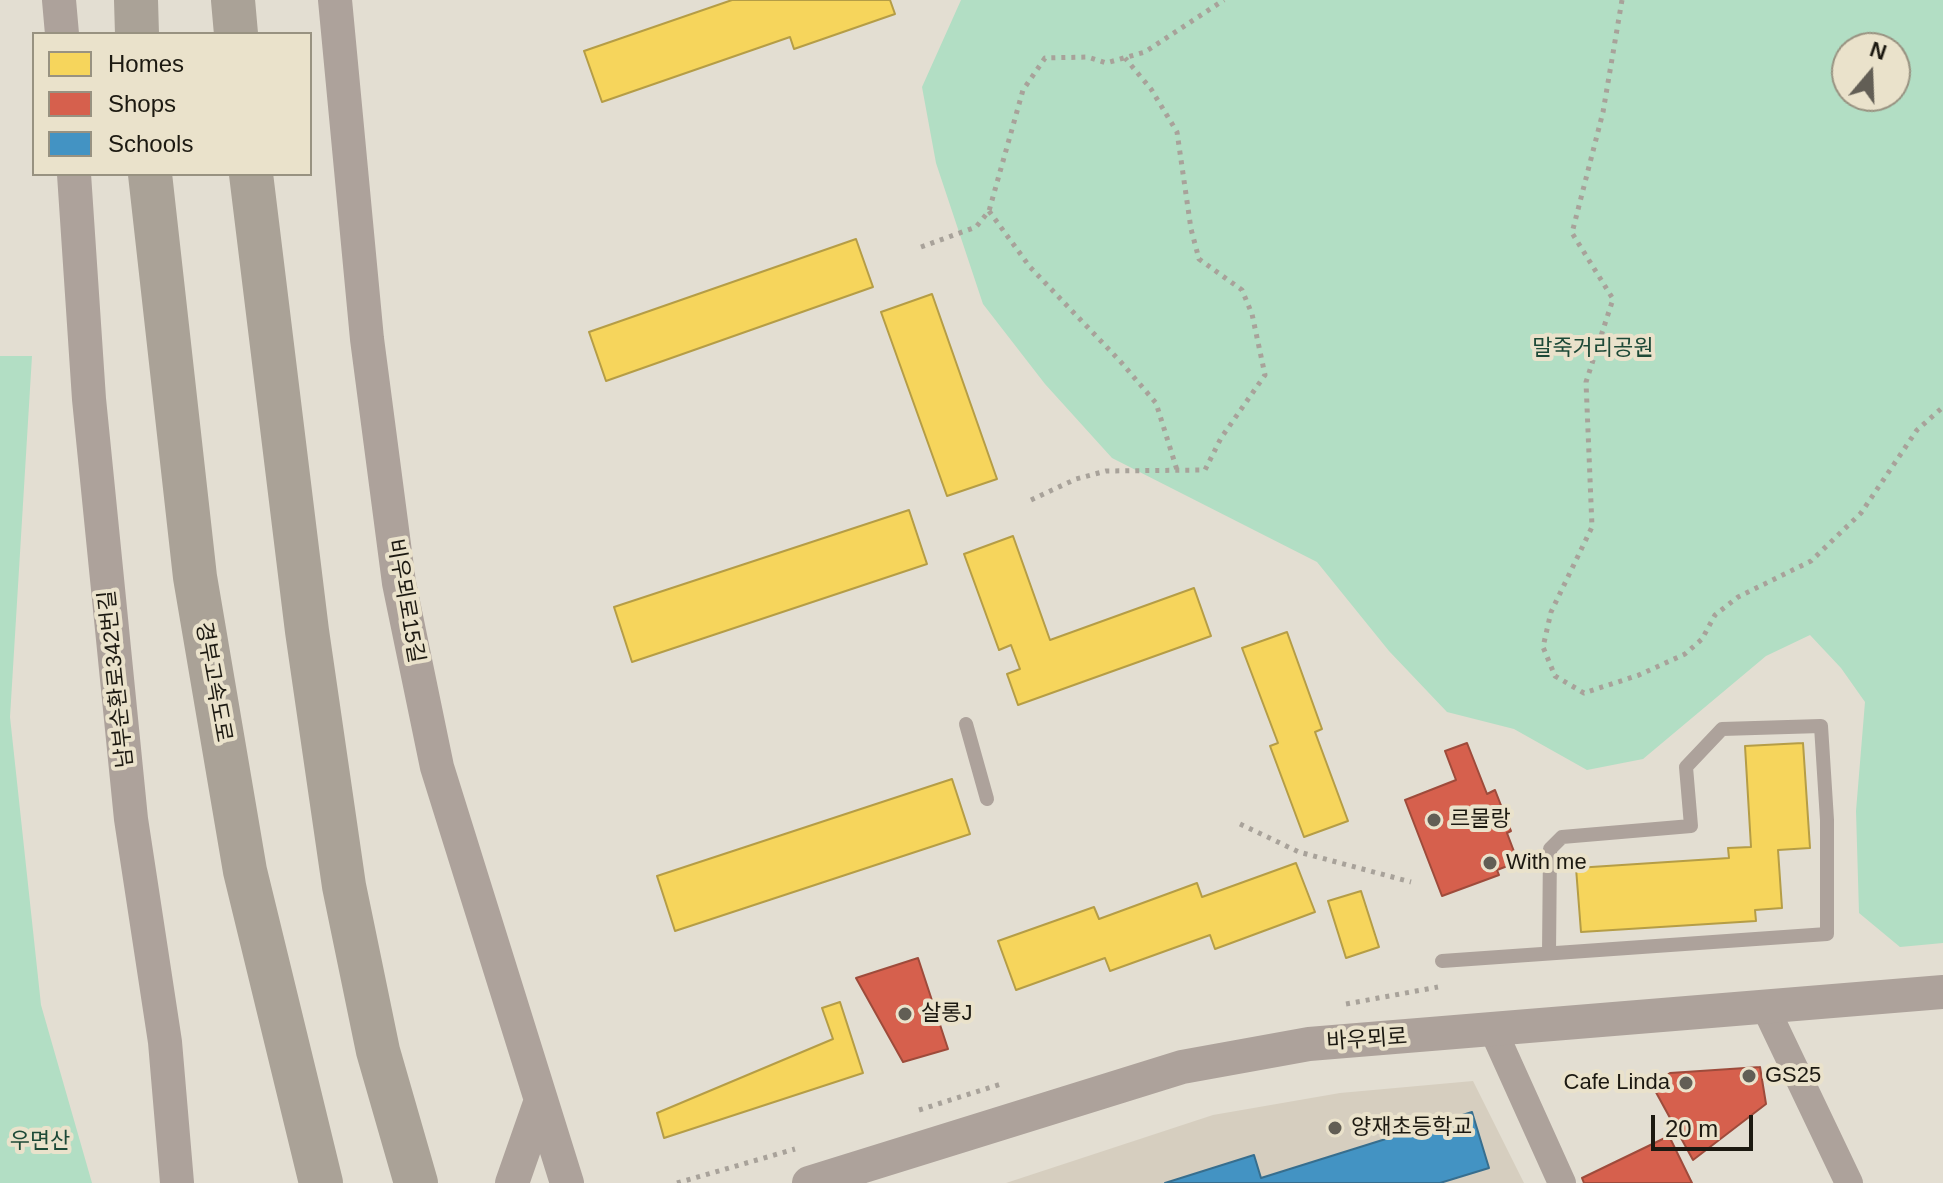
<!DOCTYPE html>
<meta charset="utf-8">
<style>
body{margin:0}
#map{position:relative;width:1943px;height:1183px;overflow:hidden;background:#e3ded2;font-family:Arial,sans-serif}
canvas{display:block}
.legend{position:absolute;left:32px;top:32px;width:280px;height:144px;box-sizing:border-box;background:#eae2cb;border:2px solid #989281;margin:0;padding:10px 14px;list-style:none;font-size:24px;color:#1c1911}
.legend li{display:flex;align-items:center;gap:16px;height:40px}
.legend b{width:40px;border:2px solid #989281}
.north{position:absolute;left:1831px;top:32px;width:80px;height:80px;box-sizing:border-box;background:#eae2cb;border:2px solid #989281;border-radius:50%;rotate:19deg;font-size:22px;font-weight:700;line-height:32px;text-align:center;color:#1c1911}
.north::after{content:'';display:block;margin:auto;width:28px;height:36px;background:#625e55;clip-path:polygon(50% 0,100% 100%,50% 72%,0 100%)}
.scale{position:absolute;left:1651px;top:1115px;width:102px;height:36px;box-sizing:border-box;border:4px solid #1c1911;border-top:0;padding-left:10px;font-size:24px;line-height:28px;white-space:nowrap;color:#1c1911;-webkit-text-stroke:6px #eae2cb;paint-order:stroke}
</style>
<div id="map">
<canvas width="1943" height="1183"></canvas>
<ul class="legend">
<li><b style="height:22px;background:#f6d55c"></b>Homes</li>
<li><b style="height:22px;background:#d6604d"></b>Shops</li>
<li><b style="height:22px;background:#4393c3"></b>Schools</li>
</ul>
<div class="north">N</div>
<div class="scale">20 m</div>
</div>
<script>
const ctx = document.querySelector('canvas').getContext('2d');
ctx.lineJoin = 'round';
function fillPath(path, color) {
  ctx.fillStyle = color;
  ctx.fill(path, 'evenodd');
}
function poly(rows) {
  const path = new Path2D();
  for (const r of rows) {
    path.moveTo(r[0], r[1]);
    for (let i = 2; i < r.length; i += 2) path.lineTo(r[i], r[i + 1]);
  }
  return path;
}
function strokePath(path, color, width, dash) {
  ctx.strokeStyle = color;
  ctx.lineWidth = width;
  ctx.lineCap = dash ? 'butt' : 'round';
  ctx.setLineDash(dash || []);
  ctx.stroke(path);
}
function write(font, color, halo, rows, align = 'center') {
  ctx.font = font + ' Arial,"Noto Sans KR",sans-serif';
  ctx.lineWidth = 8;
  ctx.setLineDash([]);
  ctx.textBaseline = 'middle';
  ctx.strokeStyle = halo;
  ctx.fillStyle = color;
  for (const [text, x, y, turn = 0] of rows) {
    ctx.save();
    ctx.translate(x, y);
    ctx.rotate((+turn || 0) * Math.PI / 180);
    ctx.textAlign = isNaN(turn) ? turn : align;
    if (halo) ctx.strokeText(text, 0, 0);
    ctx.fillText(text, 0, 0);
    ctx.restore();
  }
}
fillPath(poly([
 [1473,1081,1524,1183,1006,1183,1213,1115,1340,1093]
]), '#d6cebf');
fillPath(poly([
 [961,0,1943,0,1943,943,1900,947,1859,913,1856,811,1865,702,1841,668,1810,635,1766,656,1643,759,1587,770,1514,729,1447,712,1389,651,1317,562,1112,458,1045,384,983,304,936,163,922,87],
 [1847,48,1895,48,1895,96,1847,96],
 [0,356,32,356,10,717,41,1005,92,1183,0,1183]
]), '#b2dec4');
const homes = poly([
 [732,0,890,0,895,14,794,49,790,37,602,102,584,51,732,0],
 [856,239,873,287,606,381,589,332,856,239],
 [932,294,997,479,947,496,881,312,932,294],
 [909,510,927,564,632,662,614,607,909,510],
 [1013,536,1050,640,1194,588,1211,636,1018,705,1007,674,1020,669,1011,645,999,650,964,554,1013,536],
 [1287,632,1322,729,1315,732,1348,821,1304,837,1270,746,1278,743,1242,648,1287,632],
 [1803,743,1810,848,1778,850,1782,908,1755,910,1756,921,1581,932,1576,868,1729,858,1728,848,1751,847,1745,746,1803,743],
 [952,779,970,834,675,931,657,876,952,779],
 [1296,863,1315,912,1215,949,1210,935,1110,971,1105,958,1016,990,998,941,1094,907,1099,919,1197,883,1202,897,1296,863],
 [1361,891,1379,947,1346,958,1328,901,1361,891],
 [840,1002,863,1073,664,1138,657,1113,833,1039,822,1008,840,1002]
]);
fillPath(homes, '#f6d55c');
strokePath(homes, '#b59d46', 2);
const shops = poly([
 [1467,743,1487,794,1495,790,1511,831,1507,833,1518,862,1497,870,1499,875,1442,896,1405,800,1456,780,1445,751,1467,743],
 [918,958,948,1049,903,1062,856,978,918,958],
 [1760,1067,1766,1104,1693,1160,1652,1085,1670,1073,1760,1067],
 [1669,1136,1692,1183,1584,1183,1582,1178,1669,1136]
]);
fillPath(shops, '#d6604d');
strokePath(shops, '#9e4b3b', 2);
const schools = poly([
 [1472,1112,1489,1168,1440,1183,1165,1183,1254,1155,1261,1178,1472,1112]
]);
fillPath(schools, '#4393c3');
strokePath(schools, '#376e8e', 2);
strokePath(poly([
 [1622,0,1603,112,1572,233,1613,299,1586,382,1592,527,1551,612,1543,647,1555,676,1584,693,1639,675,1685,654,1702,639,1715,615,1738,597,1811,561,1861,513,1917,430,1943,407],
 [989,211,1030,267,1120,361,1156,403,1177,470],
 [921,247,976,227,989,211,1023,90,1045,58,1088,57,1106,63,1145,52,1224,0],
 [1031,500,1076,479,1106,471,1205,470,1221,438,1265,375,1252,314,1242,290,1199,259,1191,229,1177,132,1151,89,1125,58],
 [1240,824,1299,852,1411,882],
 [1346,1004,1438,987],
 [919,1110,1001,1084],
 [677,1183,795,1149]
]), '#a8a29a', 5, [4, 6]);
strokePath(poly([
 [966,724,987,799],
 [1442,961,1827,934,1827,820,1821,726,1722,729,1686,767,1691,826,1562,837,1550,849,1549,953]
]), '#ada29b', 14);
strokePath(poly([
 [1766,1009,1849,1183],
 [1493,1030,1562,1183]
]), '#ada29b', 28);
strokePath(poly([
 [59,0,62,34],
 [335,0,367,339,399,583,437,767,567,1183],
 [74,174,89,399,131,819,165,1042,177,1183],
 [512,1183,540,1103],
 [809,1183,1182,1067,1309,1044,1943,992]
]), '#ada29b', 34);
strokePath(poly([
 [136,0,137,34],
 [233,0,236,34],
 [150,174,195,577,245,871,321,1183],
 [251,174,307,631,344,886,378,1051,416,1183]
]), '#aaa297', 44);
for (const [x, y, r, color] of [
 [1434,820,8,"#625e55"],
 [1490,863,8,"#625e55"],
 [905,1014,8,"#625e55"],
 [1749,1076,8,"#625e55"],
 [1686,1083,8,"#625e55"],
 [1335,1128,8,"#625e55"]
]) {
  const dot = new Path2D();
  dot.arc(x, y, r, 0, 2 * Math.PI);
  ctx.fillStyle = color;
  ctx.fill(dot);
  strokePath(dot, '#eae2cb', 3);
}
write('22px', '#1d4937', '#eae2cb', [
 ["말죽거리공원",1593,349],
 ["우면산",40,1142]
]);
write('22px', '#1c1911', '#eae2cb', [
 ["비우뫼로15길",405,601,80],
 ["남부순환로342번길",117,679,-96],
 ["경부고속도로",213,682,80],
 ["바우뫼로",1367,1040,-4]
]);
write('22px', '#1c1911', '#eae2cb', [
 ["르물랑",1450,820],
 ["With me",1506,863],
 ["살롱J",921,1014],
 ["GS25",1765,1076],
 ["Cafe Linda",1670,1083,"right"],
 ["양재초등학교",1351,1128]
], 'left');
</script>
